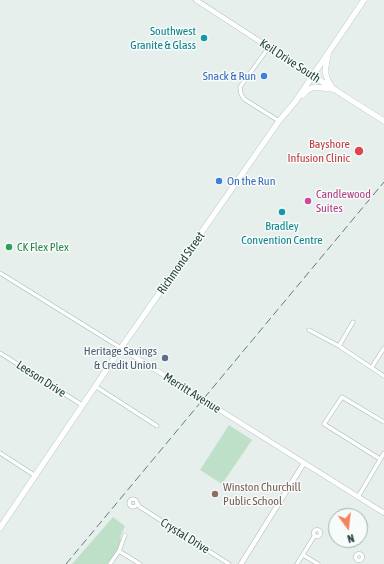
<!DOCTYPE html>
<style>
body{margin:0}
#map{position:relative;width:384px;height:564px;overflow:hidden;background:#e6efeb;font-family:"Asap Condensed",sans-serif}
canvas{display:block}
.north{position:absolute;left:328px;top:508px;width:40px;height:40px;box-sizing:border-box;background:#f7fbf9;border:1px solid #a3b1ad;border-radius:50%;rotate:165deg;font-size:11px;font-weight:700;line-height:16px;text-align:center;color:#24423a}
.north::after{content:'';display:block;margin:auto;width:14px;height:18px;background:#f4845f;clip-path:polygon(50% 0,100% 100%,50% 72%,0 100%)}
</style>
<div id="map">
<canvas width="384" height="564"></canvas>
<div class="north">N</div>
</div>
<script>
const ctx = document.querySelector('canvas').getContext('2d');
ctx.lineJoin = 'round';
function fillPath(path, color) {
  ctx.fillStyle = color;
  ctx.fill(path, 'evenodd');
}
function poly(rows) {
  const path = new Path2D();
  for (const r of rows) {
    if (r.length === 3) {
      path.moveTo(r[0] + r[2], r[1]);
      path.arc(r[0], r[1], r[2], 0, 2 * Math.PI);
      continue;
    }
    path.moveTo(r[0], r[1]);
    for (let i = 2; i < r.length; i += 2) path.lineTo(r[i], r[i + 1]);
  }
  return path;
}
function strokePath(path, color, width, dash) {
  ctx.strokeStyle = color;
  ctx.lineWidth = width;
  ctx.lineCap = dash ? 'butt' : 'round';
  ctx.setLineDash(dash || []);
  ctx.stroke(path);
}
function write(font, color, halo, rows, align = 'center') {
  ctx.font = font + ' "Asap Condensed",sans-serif';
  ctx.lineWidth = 3;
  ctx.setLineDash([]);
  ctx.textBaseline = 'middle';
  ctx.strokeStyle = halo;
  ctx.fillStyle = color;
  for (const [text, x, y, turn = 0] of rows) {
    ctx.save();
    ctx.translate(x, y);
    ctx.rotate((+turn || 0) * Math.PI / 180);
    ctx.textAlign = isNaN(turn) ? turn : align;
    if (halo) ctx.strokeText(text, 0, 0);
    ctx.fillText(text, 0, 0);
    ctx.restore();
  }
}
fillPath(poly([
 [229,425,252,440,222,484,200,470],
 [113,517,125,526,121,535,119,549,109,564,72,564]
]), '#bfe0c8');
const minor = poly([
 [269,47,240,87,241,94,244,99,279,121],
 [0,273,121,348],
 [309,330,339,346,384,376],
 [339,346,353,322],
 [0,353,82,405],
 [372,367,384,348],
 [95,386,157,426],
 [0,453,34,475],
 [380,459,324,424,342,397,384,422],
 [358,497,384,453],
 [133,503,4],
 [137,503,140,507,229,564],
 [317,533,3.5],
 [119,551,140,564],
 [359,557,3.5],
 [303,555,318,564],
 [110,564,119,551,125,535],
 [297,564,315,535]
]);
const tertiary = poly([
 [196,0,313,76],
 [121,348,384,513],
 [241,564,304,463]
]);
const secondary = poly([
 [328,55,325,71,328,81,332,87],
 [313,76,384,121],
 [303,95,306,91,314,87,332,89],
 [0,528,121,348,279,121,295,102,364,0]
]);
strokePath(minor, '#a8b8b2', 4.5);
strokePath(tertiary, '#a8b8b2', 5.5);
strokePath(secondary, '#a4bbb3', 6);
strokePath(minor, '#fff', 3.5);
strokePath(tertiary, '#fff', 4.5);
strokePath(secondary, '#fff', 5.5);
strokePath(poly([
 [66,564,384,182]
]), '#5f7d75', 1, [8, 4]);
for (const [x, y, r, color] of [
 [204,38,4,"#0f9aa8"],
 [264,76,4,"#3f7fe0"],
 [359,151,5,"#e0444e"],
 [219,181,4,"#3f7fe0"],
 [308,201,4,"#d1479c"],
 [282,212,4,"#0f9aa8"],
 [9,247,4,"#2e9e5b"],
 [165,358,4,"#5c6f8a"],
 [215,494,4,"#8d6e63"]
]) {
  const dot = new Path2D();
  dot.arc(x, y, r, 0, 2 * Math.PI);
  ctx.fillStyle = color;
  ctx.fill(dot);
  strokePath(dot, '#f7fbf9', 1.5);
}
write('12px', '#0d838f', '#f7fbf9', [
 ["Southwest",196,31],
 ["Granite & Glass",196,45],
 ["Bradley",282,226,"center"],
 ["Convention Centre",282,240,"center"]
], 'right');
write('12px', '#24423a', '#f7fbf9', [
 ["Keil Drive South",290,61,33],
 ["Richmond Street",181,263,-55],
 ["Leeson Drive",41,379,33],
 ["Merritt Avenue",192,393,32],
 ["Crystal Drive",185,536,32]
]);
write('12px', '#366cbe', '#f7fbf9', [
 ["Snack & Run",256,76],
 ["On the Run",227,181,"left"]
], 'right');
write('12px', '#be3a42', '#f7fbf9', [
 ["Bayshore",350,144],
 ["Infusion Clinic",350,158]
], 'right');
write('12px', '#b23c85', '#f7fbf9', [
 ["Candlewood",316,194],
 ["Suites",316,208]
], 'left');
write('12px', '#27864d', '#f7fbf9', [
 ["CK Flex Plex",17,247]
], 'left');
write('12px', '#4e5e75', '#f7fbf9', [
 ["Heritage Savings",157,351],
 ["& Credit Union",157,365]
], 'right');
write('12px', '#785e54', '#f7fbf9', [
 ["Winston Churchill",223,487],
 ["Public School",223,501]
], 'left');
</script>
